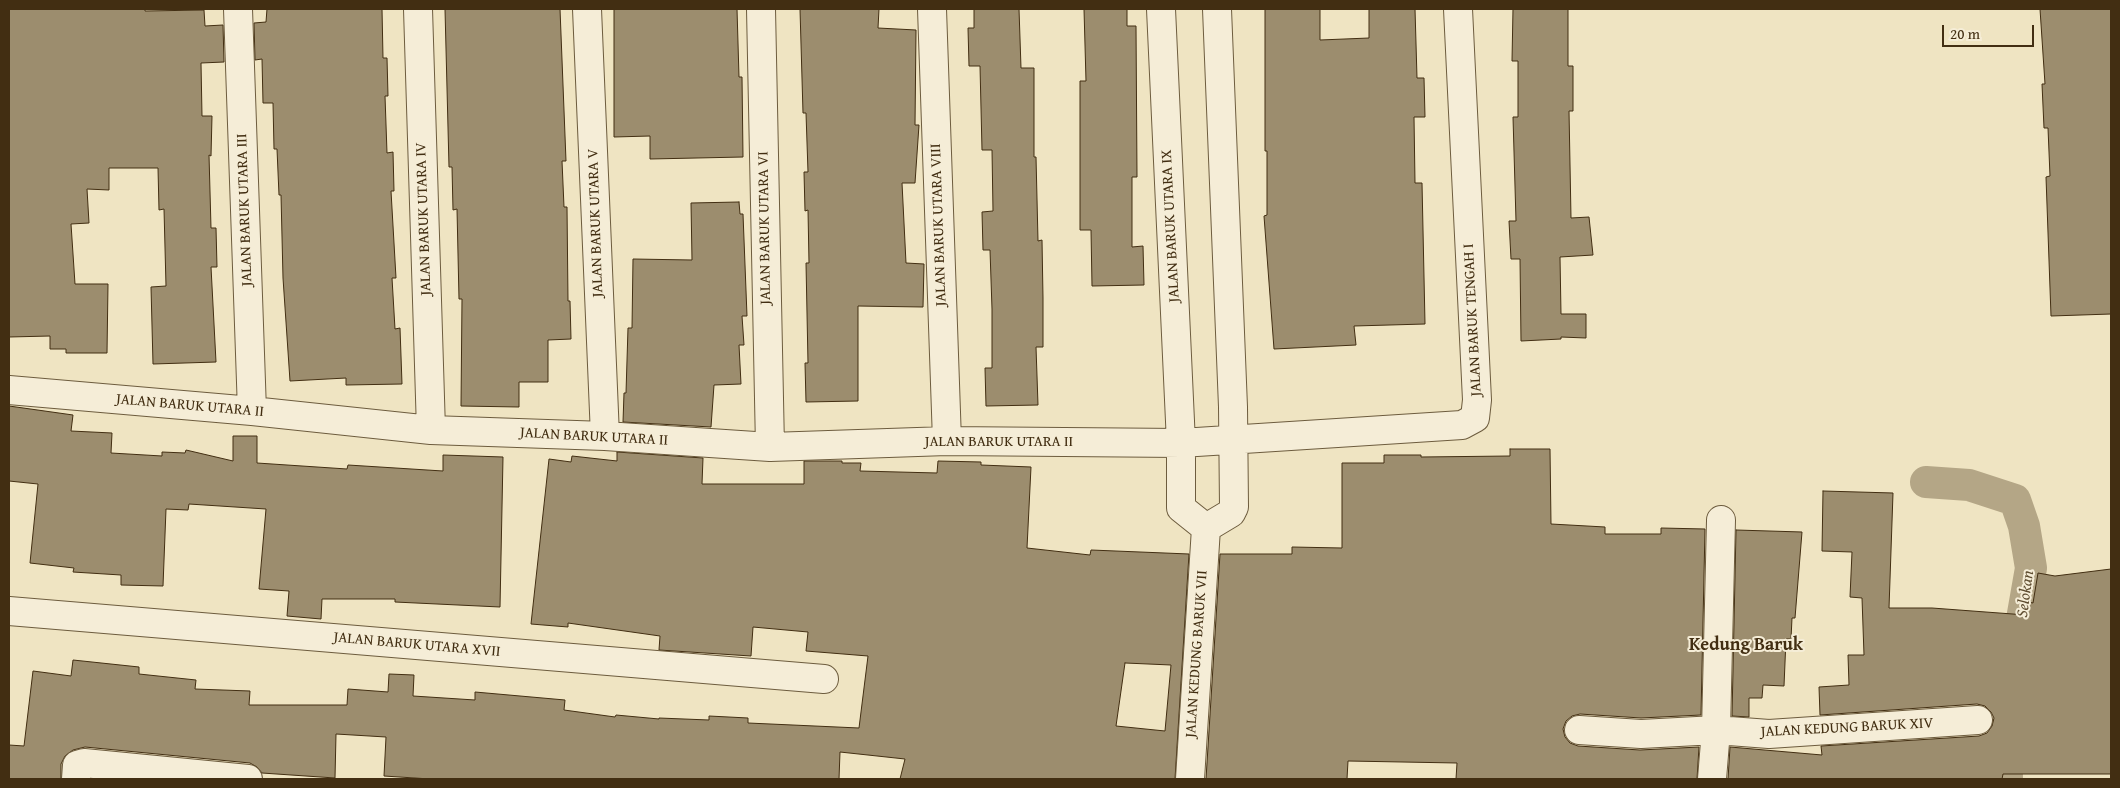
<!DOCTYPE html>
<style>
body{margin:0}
#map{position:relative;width:2120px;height:788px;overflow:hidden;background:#efe4c2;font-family:"Gentium Book Plus",serif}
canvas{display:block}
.frame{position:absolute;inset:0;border:10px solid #422e12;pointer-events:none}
.scale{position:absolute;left:1942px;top:25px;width:92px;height:22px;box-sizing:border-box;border:2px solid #422e12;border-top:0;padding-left:6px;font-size:15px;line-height:18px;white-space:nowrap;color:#422e12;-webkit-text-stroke:4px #f5edd7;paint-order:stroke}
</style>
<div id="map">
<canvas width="2120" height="788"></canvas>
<div class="frame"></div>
<div class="scale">20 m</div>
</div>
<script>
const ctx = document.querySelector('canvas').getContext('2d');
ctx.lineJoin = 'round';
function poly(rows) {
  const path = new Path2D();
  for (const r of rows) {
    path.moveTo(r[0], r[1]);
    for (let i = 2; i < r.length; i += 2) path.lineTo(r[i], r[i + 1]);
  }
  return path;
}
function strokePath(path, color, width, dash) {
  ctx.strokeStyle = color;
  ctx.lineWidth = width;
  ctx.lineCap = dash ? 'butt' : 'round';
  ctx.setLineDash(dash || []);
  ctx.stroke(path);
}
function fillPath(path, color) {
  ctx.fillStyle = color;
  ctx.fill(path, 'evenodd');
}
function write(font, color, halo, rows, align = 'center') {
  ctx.font = font + ' "Gentium Book Plus",serif';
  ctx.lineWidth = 4;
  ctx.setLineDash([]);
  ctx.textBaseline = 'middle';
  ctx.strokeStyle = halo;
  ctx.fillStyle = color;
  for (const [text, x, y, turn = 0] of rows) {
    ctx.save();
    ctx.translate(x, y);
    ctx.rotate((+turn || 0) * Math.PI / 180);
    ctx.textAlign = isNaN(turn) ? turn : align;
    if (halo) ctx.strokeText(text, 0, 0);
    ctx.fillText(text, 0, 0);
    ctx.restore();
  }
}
strokePath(poly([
 [1926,482,1969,485,2015,500,2024,526,2031,568,2015,659],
 [2006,729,2007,779]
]), '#b4a686', 32);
const building = poly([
 [9,9,145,9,145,11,204,10,205,26,223,25,224,62,201,63,202,116,212,116,211,156,209,155,211,228,216,228,217,267,211,267,216,362,153,364,151,287,166,286,164,209,159,210,158,168,109,168,109,190,87,189,89,223,71,224,75,284,108,284,107,353,66,353,66,349,50,349,50,336,9,337,9,9],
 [267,9,382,9,383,58,387,58,388,96,385,96,387,153,393,152,394,191,391,191,396,278,392,278,395,329,400,328,402,384,346,385,346,378,290,381,283,278,281,195,279,195,277,149,274,149,273,103,263,103,262,59,255,60,254,23,266,22,267,9],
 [445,9,560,9,566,161,562,161,564,207,567,207,568,301,570,301,571,339,548,340,548,382,519,382,519,407,461,406,462,299,459,299,457,209,453,210,452,167,449,167,445,9],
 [614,9,737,9,739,77,742,77,743,157,650,159,650,136,614,137,614,9],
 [800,9,879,9,878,28,916,30,915,125,919,125,915,183,902,183,906,263,924,264,923,307,858,306,858,401,806,402,805,363,808,363,806,263,809,263,808,210,805,211,804,172,808,172,806,113,803,113,800,9],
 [974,9,1019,9,1021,68,1034,68,1034,157,1036,157,1038,241,1042,240,1043,298,1043,347,1036,347,1038,405,986,406,985,368,992,368,992,309,990,250,983,250,982,212,993,211,992,150,982,150,980,66,969,66,968,28,974,28,974,9],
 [1084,9,1127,9,1127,26,1136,26,1137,177,1132,177,1132,247,1143,246,1144,285,1092,286,1091,230,1080,230,1080,81,1086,81,1084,9],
 [1265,9,1320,9,1320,40,1369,38,1369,9,1415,9,1417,78,1424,78,1425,117,1414,117,1415,183,1422,183,1425,324,1354,326,1356,345,1274,349,1264,216,1267,215,1267,151,1265,151,1265,9],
 [1513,9,1568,9,1568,66,1573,66,1573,111,1569,111,1571,218,1589,217,1593,255,1560,257,1561,314,1586,314,1586,338,1561,337,1561,339,1521,341,1520,259,1511,259,1509,221,1516,221,1513,117,1518,117,1518,61,1512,61,1513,9],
 [2040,9,2111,9,2111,314,2051,316,2046,177,2050,176,2048,128,2044,128,2042,84,2045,84,2040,9],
 [739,202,740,214,743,214,747,316,742,316,744,345,739,345,741,384,714,385,711,427,623,422,624,393,626,393,628,328,632,328,633,259,692,260,691,203,739,202],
 [9,406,73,415,71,431,112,433,111,453,162,456,162,452,185,453,186,450,233,461,233,436,257,436,257,463,347,469,348,465,443,471,443,455,503,457,500,607,395,602,395,599,322,599,321,619,287,616,289,591,259,589,266,509,189,504,188,510,166,509,163,586,121,585,121,575,73,572,74,568,30,563,38,484,9,481,9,406],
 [1510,449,1550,449,1551,524,1605,527,1605,534,1661,534,1661,528,1705,529,1701,715,1641,718,1580,714,1572,716,1566,721,1563,729,1565,737,1570,743,1578,746,1640,750,1699,747,1697,779,1456,779,1457,763,1348,761,1347,779,1206,779,1220,554,1292,554,1292,547,1342,548,1342,463,1384,463,1384,455,1421,455,1421,457,1510,456,1510,449],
 [617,452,703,458,702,484,804,484,804,461,842,461,842,463,861,463,860,471,937,473,938,461,981,462,981,465,1031,467,1027,548,1090,555,1091,550,1189,554,1175,779,900,779,905,759,840,752,839,779,430,779,384,776,386,737,336,734,335,778,262,773,257,767,250,763,85,747,73,750,65,756,61,764,61,779,9,779,9,745,24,746,33,671,71,676,73,660,139,667,139,674,196,680,195,689,250,691,249,705,347,705,348,689,388,692,389,674,414,675,413,696,475,700,475,692,565,700,564,710,615,717,616,715,659,719,659,718,709,720,709,716,748,718,748,723,859,728,868,656,806,651,808,632,753,627,751,656,659,650,660,636,568,623,568,627,531,624,549,459,571,462,572,456,617,461,617,452],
 [1125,663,1171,665,1165,731,1116,726,1125,663],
 [1823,491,1893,493,1889,608,1932,608,2026,615,2028,602,2033,603,2038,573,2055,576,2111,569,2111,774,2003,774,2002,779,1728,779,1730,747,1822,755,1821,746,1979,736,1987,733,1992,726,1994,718,1991,712,1985,706,1977,704,1820,715,1819,687,1849,685,1848,655,1864,655,1862,598,1850,597,1852,552,1822,551,1823,491],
 [1736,530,1802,532,1795,618,1792,618,1791,639,1786,639,1784,686,1763,685,1762,698,1749,698,1749,717,1732,716,1736,530]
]);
fillPath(building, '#9c8d6e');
strokePath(building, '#422e12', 1);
const minor = poly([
 [238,9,252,411],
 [418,9,431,430],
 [587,9,605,436],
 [761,9,770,447],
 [932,9,947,441],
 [1161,9,1181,443,1181,508,1206,528],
 [9,390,252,411,431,430,605,436,770,447,947,441,1181,443,1462,425,1475,418,1477,400,1458,9],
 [1206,528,1231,513,1234,507,1233,407,1217,9],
 [9,611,824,679],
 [1579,730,1641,734,1716,730,1769,734,1978,720],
 [76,779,77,765,84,763,248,779],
 [1190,779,1206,528],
 [1712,779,1716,730,1721,520]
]);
strokePath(minor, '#6d5c3e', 30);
strokePath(minor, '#f5edd7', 28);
write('15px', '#422e12', '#f5edd7', [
 ["JALAN BARUK UTARA III",245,210,-92],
 ["JALAN BARUK UTARA IV",424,219,-92],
 ["JALAN BARUK UTARA V",596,223,-92],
 ["JALAN BARUK UTARA VIII",939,225,-92],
 ["JALAN BARUK UTARA IX",1171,226,-93],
 ["JALAN BARUK UTARA VI",765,228,-91],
 ["JALAN BARUK TENGAH I",1473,320,-93],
 ["JALAN BARUK UTARA II",190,406,5],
 ["JALAN BARUK UTARA II",594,437,3],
 ["JALAN BARUK UTARA II",999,442],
 ["JALAN BARUK UTARA XVII",417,645,5],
 ["JALAN KEDUNG BARUK VII",1197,654,-86],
 ["JALAN KEDUNG BARUK XIV",1847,728,-3]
]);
write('italic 16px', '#5e4c2f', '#f5edd7', [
 ["Selokan",2026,594,-82]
]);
write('bold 18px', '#422e12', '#f5edd7', [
 ["Kedung Baruk",1746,645]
]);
</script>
